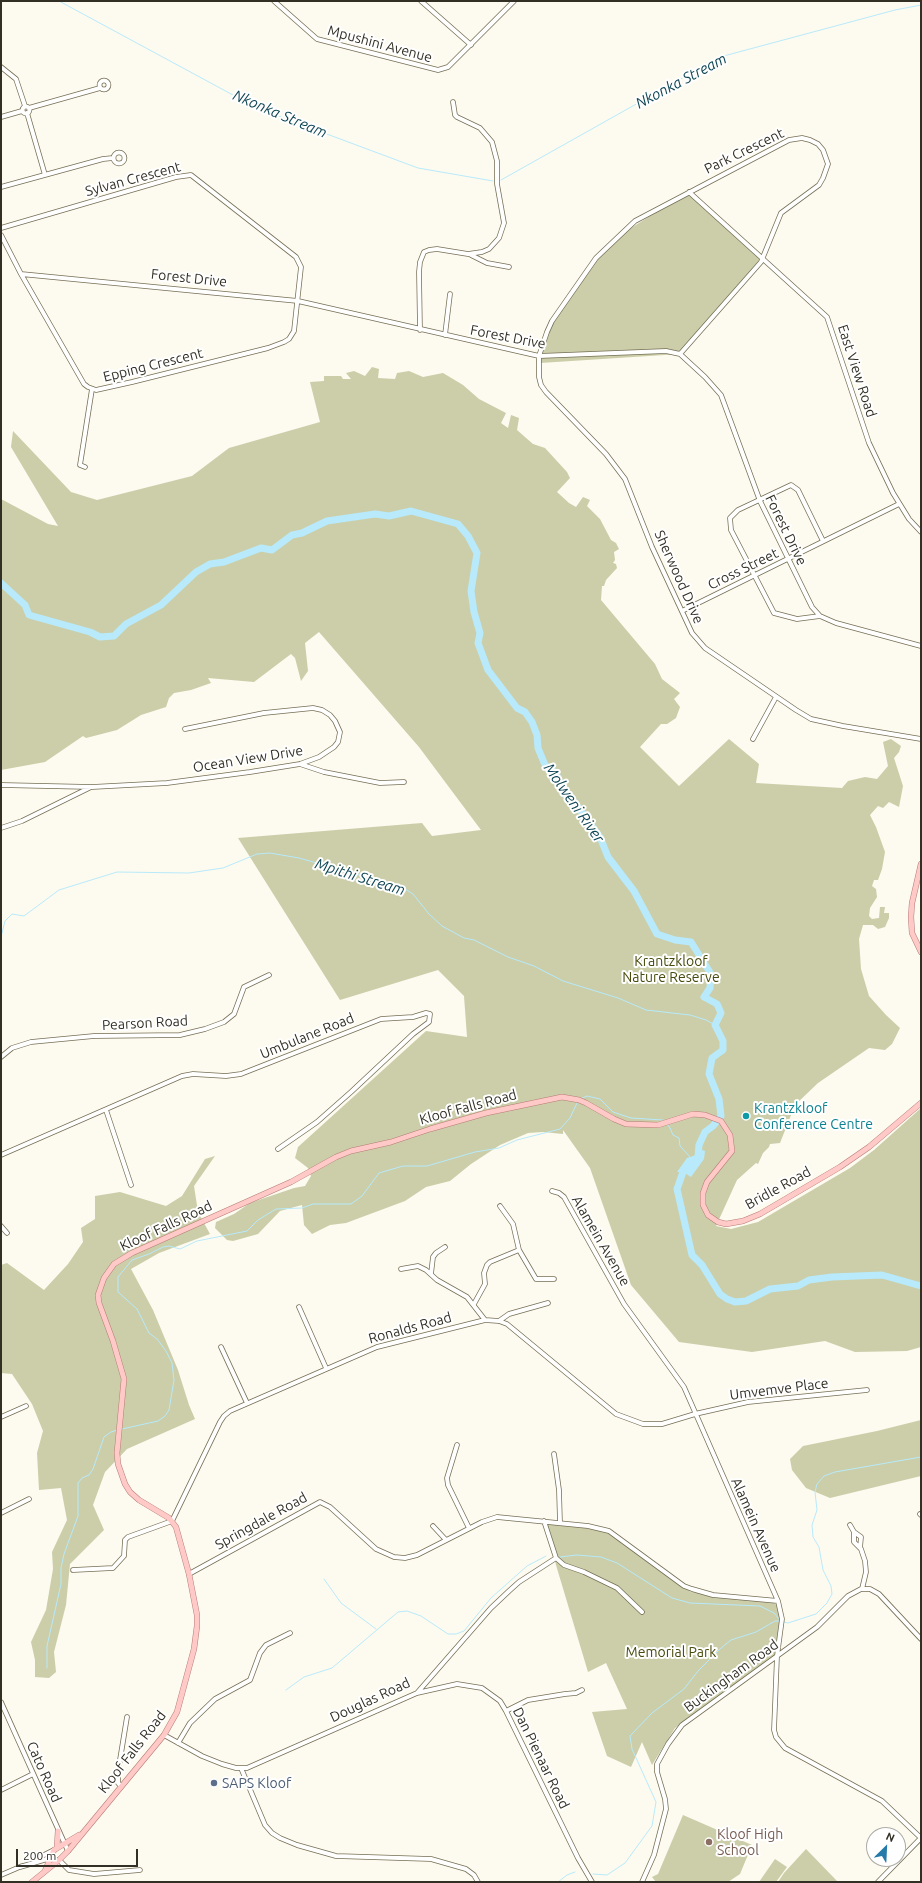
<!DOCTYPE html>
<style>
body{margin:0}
#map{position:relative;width:922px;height:1883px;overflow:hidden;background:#fdfaef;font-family:Ubuntu,sans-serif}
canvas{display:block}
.frame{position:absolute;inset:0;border:2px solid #322f24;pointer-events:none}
.north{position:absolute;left:866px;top:1827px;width:40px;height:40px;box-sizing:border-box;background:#fff;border:1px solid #adaca7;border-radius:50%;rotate:24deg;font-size:11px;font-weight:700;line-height:16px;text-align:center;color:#322f24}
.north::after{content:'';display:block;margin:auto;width:14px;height:18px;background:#267aaa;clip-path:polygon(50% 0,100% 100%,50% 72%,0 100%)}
.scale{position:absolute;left:16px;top:1849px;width:122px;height:18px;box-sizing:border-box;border:2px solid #322f24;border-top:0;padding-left:5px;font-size:12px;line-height:14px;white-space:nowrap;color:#322f24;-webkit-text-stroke:3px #fff;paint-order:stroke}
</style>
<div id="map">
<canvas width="922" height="1883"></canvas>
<div class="frame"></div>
<div class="north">N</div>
<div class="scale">200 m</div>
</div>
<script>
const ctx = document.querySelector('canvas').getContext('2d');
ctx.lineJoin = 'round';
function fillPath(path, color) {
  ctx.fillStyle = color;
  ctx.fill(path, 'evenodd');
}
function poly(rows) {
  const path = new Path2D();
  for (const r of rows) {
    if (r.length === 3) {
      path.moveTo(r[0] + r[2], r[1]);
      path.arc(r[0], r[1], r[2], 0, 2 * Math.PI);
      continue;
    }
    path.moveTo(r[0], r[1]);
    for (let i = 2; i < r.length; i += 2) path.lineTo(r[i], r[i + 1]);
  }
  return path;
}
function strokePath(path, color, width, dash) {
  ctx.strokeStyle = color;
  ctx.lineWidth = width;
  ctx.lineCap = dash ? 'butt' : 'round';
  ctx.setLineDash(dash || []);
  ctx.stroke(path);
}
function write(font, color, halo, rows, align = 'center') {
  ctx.font = font + ' Ubuntu,sans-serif';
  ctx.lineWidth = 4;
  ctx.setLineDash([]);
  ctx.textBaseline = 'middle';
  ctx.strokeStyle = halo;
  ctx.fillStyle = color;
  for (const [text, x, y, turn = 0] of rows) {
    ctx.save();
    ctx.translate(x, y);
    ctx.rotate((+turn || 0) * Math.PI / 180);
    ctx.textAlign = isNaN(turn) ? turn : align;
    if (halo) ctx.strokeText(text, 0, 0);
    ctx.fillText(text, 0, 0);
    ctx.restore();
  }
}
fillPath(poly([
 [688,192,761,258,680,354,540,363,549,327,594,261,620,235],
 [372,367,379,369,378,378,395,379,397,373,409,371,423,377,443,373,463,385,479,399,506,413,501,423,508,428,511,415,519,418,517,430,533,444,545,448,567,472,570,478,557,492,569,503,576,507,583,497,590,500,587,506,600,519,611,540,616,543,619,549,614,552,615,560,613,563,616,564,617,568,606,580,604,586,602,586,601,600,655,664,662,679,680,693,674,699,680,707,676,718,667,724,661,724,640,747,679,786,729,739,759,764,756,783,842,788,848,781,865,777,877,779,888,766,883,742,891,739,901,746,899,752,894,758,903,786,899,807,889,802,883,808,878,806,870,815,876,827,885,852,882,869,878,880,874,880,872,886,876,889,877,897,870,908,869,916,872,919,879,918,880,907,885,907,884,913,889,913,889,918,885,927,878,929,873,925,863,925,859,939,861,969,869,996,886,1015,900,1028,892,1044,885,1050,869,1048,818,1083,795,1105,780,1143,770,1144,769,1147,763,1153,758,1164,756,1163,737,1180,716,1226,731,1229,758,1222,850,1168,874,1150,921,1108,921,1347,907,1351,855,1352,825,1341,752,1352,679,1342,631,1285,590,1168,563,1130,563,1134,543,1132,528,1133,500,1145,471,1164,450,1181,426,1187,405,1201,346,1223,330,1225,312,1234,304,1225,302,1205,280,1211,258,1234,233,1241,227,1240,215,1228,216,1222,234,1214,250,1203,294,1188,305,1186,311,1176,308,1168,295,1158,298,1147,426,1031,467,1037,464,996,438,970,340,1000,238,838,422,823,432,836,481,830,419,747,319,632,305,643,308,671,301,681,295,658,291,654,254,682,208,678,211,683,191,690,174,693,169,698,166,707,141,715,117,730,86,738,83,736,45,762,1,770,1,499,48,524,58,526,11,447,13,431,71,492,97,500,192,476,229,448,320,422,310,382,324,381,324,376,341,376,343,379,351,379,346,373,354,371,365,376],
 [215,1156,194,1186,198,1212,210,1234,159,1253,131,1269,153,1310,178,1370,189,1405,195,1419,127,1449,105,1472,93,1505,104,1530,70,1564,66,1605,54,1652,56,1672,49,1678,35,1677,35,1660,31,1642,46,1610,53,1569,52,1552,67,1520,61,1488,39,1490,37,1453,43,1431,32,1404,12,1374,1,1373,1,1265,7,1263,44,1290,68,1264,83,1242,81,1228,95,1219,95,1196,120,1192,166,1206,182,1196,205,1159],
 [921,1420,921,1476,830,1498,806,1488,792,1470,790,1459,803,1446,877,1431],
 [546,1524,603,1529,691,1592,772,1602,777,1605,781,1608,776,1656,675,1728,652,1765,642,1742,631,1767,607,1756,592,1712,627,1709,606,1663,588,1672,556,1565],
 [683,1815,752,1845,740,1874,728,1882,656,1882,652,1877,658,1874],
 [806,1849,838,1882,778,1882,784,1873],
 [775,1859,787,1867,776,1882,759,1882]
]), '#cbcea9');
fillPath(poly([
 [702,1150,705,1151,704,1159,691,1177,683,1172,677,1172,687,1158,696,1155]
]), '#b8eafb');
strokePath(poly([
 [59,1,257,108,418,168,493,181],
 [501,180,720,57,895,10,921,5],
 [1,937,5,921,12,914,24,916,59,890,117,872,189,873,223,868,257,854,270,853,299,858,402,887,413,894,429,914,442,926,464,938,474,940,508,957,534,966,563,981,618,998,646,1010,690,1015,706,1020,715,1025],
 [580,1099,587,1096,600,1099,613,1112,631,1118,663,1120],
 [667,1124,670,1128,673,1135,679,1138,680,1146,691,1158],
 [122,1429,158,1421,165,1416,169,1410,174,1380,172,1363,166,1351,157,1339,149,1333,137,1309,118,1292,118,1277,132,1260,149,1254,163,1247,169,1246,180,1249,197,1241,247,1231,258,1220,276,1209,302,1208,313,1204,351,1204,362,1196,379,1173,403,1166,427,1166,475,1152,499,1148,517,1140,560,1129,570,1118,577,1103],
 [560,1557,577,1555,601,1557,617,1563,672,1598,690,1603,760,1606,774,1613,780,1620],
 [324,1579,341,1603,376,1629],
 [784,1622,788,1623,816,1614,827,1603,832,1594,831,1586,823,1570,819,1547,813,1537,812,1525,817,1510,815,1492,817,1484,824,1476,835,1472,921,1457],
 [47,1668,47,1646,61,1584,61,1568,64,1554,78,1516,78,1483,82,1478,89,1475,93,1469,104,1437,111,1432,117,1430],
 [286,1690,304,1677,332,1668,398,1612,407,1611,421,1616,448,1634,456,1634,464,1631,491,1598,527,1566,546,1556],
 [593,1874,607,1875,625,1863,652,1826,656,1802,632,1749,630,1736,652,1713,684,1689,698,1671,721,1648,731,1640,756,1632,775,1621,781,1621],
 [558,1882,567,1875,575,1872]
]), '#b8eafb', 1);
strokePath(poly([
 [1,583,25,605,29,615,90,632,100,637,114,636,126,624,161,605,196,572,210,564,224,562,261,548,272,550,292,535,302,533,327,521,375,514,389,516,411,511,458,524,468,536,477,553,471,591,474,612,480,633,478,643,488,670,517,708,525,712,532,722,537,735,538,748,545,765,556,773,564,794,572,799,600,837,608,857,634,891,657,934,675,940,691,942,711,974,710,988,704,997,717,1004,721,1013,715,1025,723,1041,723,1050,712,1058,709,1074,719,1099,721,1116,713,1126,705,1132,699,1145,698,1157,696,1159],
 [689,1167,683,1172,677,1189,692,1255,702,1265,720,1294,727,1299,735,1302,746,1301,770,1289,798,1286,809,1280,832,1277,882,1275,921,1286]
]), '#b8eafb', 7);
const minor = poly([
 [274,1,317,39,438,70,448,67,514,1],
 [421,1,471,45],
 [1,67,16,79,25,106],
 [104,85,4.5],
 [26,110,3.5],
 [29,108,100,88],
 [27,113,45,175],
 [1,117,22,111],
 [119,158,5.5],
 [1,187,103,159,113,158],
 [689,192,827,317,869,443,893,493,909,519,921,532],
 [1,228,176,177,191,175,296,257,301,267,294,331,289,339,284,342,268,348,132,382,96,390,88,387,84,384,21,274],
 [1,235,21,274,298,301,539,356,666,351,680,354,705,377,721,395,760,501,812,607,820,616,836,623,921,646],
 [471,255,487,263,509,267],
 [420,330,419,272,420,262,424,252,429,250,437,249,468,254,482,252,489,249,499,238,504,223,497,184,497,161,492,142,480,128,457,117,455,115,453,102],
 [445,335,450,294],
 [680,354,761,262,781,213,819,185,823,178,828,164,823,150,818,144,810,140,802,138,789,140,635,221,596,258,552,321,547,332,539,356,539,377,541,385,546,392,606,454,625,479,652,547,692,633,705,648,796,710,811,719,843,726,921,739],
 [85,467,80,465,92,389],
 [682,611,899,504],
 [820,616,797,619,774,613,731,530,730,518,738,510,791,485,798,490,823,541],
 [753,739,776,697],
 [300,764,324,772,380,783,404,782],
 [1,785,92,787,167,783,250,772,300,764,319,757,334,747,338,742,340,732,335,721,330,715,322,710,313,708,264,713,185,729],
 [1,828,22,821,91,787],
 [1,1057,12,1048,31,1042,94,1036,180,1035,205,1029,224,1022,234,1014,244,987,269,975],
 [106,1110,131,1185],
 [1,1155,182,1076,193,1074,226,1076,241,1074,381,1019,413,1017,426,1013,430,1014,429,1022,413,1034,351,1092,317,1122,278,1149],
 [552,1191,559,1193,564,1197,624,1304,684,1387,778,1601,782,1619,777,1656,774,1730,776,1737,785,1748,882,1801,921,1838,878,1882],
 [500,1206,513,1224,519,1250,536,1279,554,1279],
 [1,1226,7,1233],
 [401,1269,418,1266,426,1270,437,1280,467,1297,485,1320],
 [431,1274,433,1257,436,1253,445,1247],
 [474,1304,485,1284,484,1273,487,1265,490,1262,519,1250],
 [299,1307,326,1368],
 [499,1321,509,1314,548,1303],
 [221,1347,247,1403],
 [1,1417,26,1406],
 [457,1445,447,1478,448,1485,469,1528],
 [554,1454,559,1490,560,1523],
 [1,1513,29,1499],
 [920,1514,921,1515],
 [850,1525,854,1532,854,1542,861,1549,865,1561,866,1572,862,1589],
 [433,1526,446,1540],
 [854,1532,861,1537,860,1548],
 [556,1558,564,1565,584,1572,617,1588,642,1612],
 [73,1570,113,1568,124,1556,125,1540,128,1537,172,1521,220,1422,224,1416,230,1411,377,1347,485,1320,499,1321,507,1324,616,1414,643,1424,662,1424,695,1414,748,1402,867,1390],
 [189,1574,320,1502,330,1507,376,1549,394,1557,405,1558,417,1555,482,1522,497,1517,588,1526,609,1531,684,1586,692,1589,713,1595,778,1601],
 [417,1693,457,1684,482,1688,500,1701,506,1711,578,1858,592,1882],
 [1,1702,68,1851],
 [506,1711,528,1700,565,1694,576,1693,582,1690],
 [164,1735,202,1756,222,1764,236,1768,247,1768,417,1693,491,1608,509,1591,519,1582,556,1558,544,1521],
 [178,1743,190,1723,215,1699,250,1680,260,1653,266,1645,290,1633],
 [241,1768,265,1825,272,1833,280,1838,297,1845,336,1856,431,1859,466,1869,474,1875,478,1882],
 [121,1786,118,1783,118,1772,127,1717],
 [1,1790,33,1774],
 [36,1859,54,1850],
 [20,1867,47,1859,59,1860,69,1870,94,1874,140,1870],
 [1,1875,22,1866],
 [642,1882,654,1855,666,1809,665,1799,657,1772,657,1764,668,1744,682,1725,817,1627,848,1596,861,1589,870,1589,879,1594,921,1639]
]);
const major = poly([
 [921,864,912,903,911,917,912,933,921,952],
 [57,1847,58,1831],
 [45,1871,54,1850,79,1835],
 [32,1882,59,1860,68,1851,164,1735,177,1712,194,1649,197,1626,197,1615,189,1574,176,1527,169,1518,139,1500,130,1492,125,1484,118,1464,117,1453,124,1379,113,1341,99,1303,98,1295,104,1278,114,1264,132,1253,291,1182,336,1157,351,1151,391,1142,430,1129,486,1113,562,1097,579,1100,586,1103,614,1119,626,1124,658,1125,693,1114,705,1115,721,1121,730,1135,732,1151,707,1182,703,1193,703,1205,708,1215,718,1222,726,1224,743,1221,760,1214,840,1167,869,1147,921,1103]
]);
strokePath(minor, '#766f56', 5.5);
strokePath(major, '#b67c75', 6);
strokePath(minor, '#fff', 4);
strokePath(major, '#fec9c6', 5);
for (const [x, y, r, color] of [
 [746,1116,4,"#0f9aa8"],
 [214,1783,4,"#5c6f8a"],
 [709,1842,4,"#8d6e63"]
]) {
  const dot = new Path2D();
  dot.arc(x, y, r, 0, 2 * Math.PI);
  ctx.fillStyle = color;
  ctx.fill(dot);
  strokePath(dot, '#fff', 1.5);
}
write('14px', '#322f24', '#fff', [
 ["Mpushini Avenue",380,44,15],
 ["Park Crescent",744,151,-26],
 ["Sylvan Crescent",133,179,-15],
 ["Forest Drive",189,278,6],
 ["Forest Drive",508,337,11],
 ["Epping Crescent",153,365,-14],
 ["East View Road",857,371,72],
 ["Forest Drive",786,530,64],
 ["Cross Street",743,569,-26],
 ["Sherwood Drive",679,577,66],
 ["Ocean View Drive",248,759,-9],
 ["Pearson Road",145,1023,-3],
 ["Umbulane Road",307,1036,-22],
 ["Kloof Falls Road",468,1107,-15],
 ["Bridle Road",778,1188,-29],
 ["Kloof Falls Road",166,1226,-25],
 ["Alamein Avenue",601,1241,60],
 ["Ronalds Road",410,1328,-15],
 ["Umvemve Place",779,1389,-7],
 ["Springdale Road",261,1521,-29],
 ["Alamein Avenue",756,1525,66],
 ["Buckingham Road",731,1676,-36],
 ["Douglas Road",370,1700,-25],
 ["Kloof Falls Road",132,1752,-52],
 ["Dan Pienaar Road",541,1758,64],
 ["Cato Road",44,1772,66]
]);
write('14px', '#494b0d', '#fff', [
 ["Krantzkloof",671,961],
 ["Nature Reserve",671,977],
 ["Memorial Park",671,1652]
]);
write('14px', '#0d838f', '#fff', [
 ["Krantzkloof",754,1108],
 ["Conference Centre",754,1124]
], 'left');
write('14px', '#4e5e75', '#fff', [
 ["SAPS Kloof",222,1783]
], 'left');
write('14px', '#785e54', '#fff', [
 ["Kloof High",717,1834],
 ["School",717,1850]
], 'left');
write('italic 15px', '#0f4655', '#fff', [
 ["Nkonka Stream",681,81,-28],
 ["Nkonka Stream",280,114,23],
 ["Molweni River",574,803,55],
 ["Mpithi Stream",360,877,17]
]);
</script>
